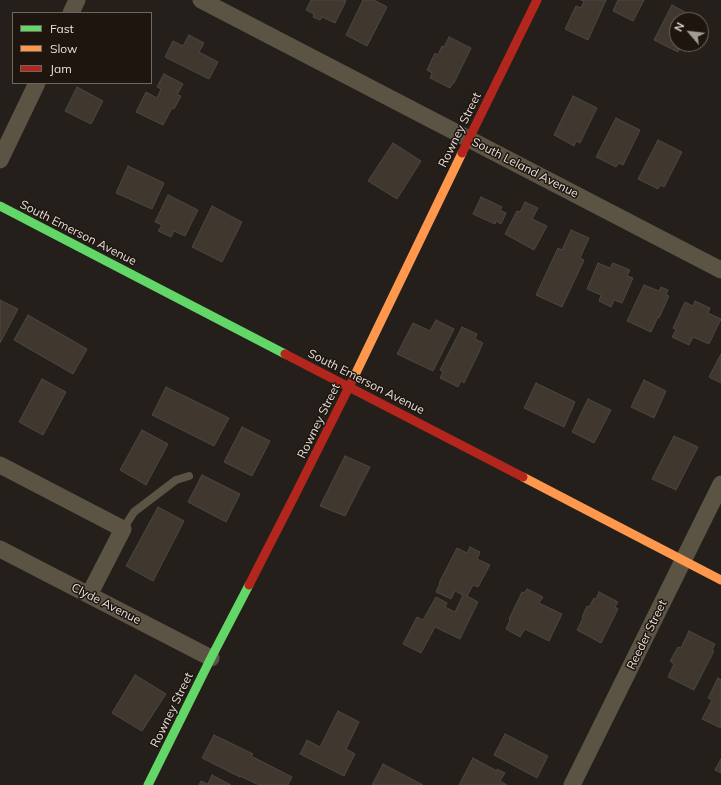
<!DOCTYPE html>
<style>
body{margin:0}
#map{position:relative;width:721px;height:785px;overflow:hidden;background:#241f1a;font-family:Mulish,sans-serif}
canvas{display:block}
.legend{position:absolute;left:12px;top:12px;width:140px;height:72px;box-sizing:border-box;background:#1e150e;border:1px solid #6e6660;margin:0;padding:5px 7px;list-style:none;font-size:12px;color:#e6dfdb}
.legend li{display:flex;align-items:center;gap:8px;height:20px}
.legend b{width:20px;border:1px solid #6e6660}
.north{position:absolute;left:669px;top:12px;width:40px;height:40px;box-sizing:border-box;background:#1e150e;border:1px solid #6e6660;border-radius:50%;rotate:298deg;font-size:11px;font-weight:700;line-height:16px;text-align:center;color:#e6dfdb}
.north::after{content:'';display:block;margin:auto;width:14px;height:18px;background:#a29c97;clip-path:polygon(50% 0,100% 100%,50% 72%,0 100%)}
</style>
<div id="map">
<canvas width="721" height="785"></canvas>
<ul class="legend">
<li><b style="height:5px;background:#63d668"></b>Fast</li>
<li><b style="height:5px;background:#ff974d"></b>Slow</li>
<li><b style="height:5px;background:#b3261e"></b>Jam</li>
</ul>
<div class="north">N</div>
</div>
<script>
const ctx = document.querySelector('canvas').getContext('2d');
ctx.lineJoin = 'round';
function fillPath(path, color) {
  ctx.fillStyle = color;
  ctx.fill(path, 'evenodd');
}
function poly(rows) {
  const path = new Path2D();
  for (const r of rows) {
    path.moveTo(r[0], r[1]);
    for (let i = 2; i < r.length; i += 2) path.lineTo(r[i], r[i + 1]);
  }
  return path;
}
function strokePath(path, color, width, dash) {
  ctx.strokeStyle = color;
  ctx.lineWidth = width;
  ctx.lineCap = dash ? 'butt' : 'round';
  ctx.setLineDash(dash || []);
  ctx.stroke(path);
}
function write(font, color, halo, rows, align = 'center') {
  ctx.font = font + ' Mulish,sans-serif';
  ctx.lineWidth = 3;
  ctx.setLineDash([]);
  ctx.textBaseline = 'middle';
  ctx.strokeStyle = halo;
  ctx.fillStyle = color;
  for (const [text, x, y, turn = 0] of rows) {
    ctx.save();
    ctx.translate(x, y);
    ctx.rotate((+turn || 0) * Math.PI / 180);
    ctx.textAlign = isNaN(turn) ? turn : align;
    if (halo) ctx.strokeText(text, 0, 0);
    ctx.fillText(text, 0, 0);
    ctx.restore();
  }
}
const building = poly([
 [311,0,343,0,346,1,335,23,322,17,320,20,313,17,314,14,306,10,311,0],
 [363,0,374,0,387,7,367,46,346,35,363,0],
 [581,0,606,0,588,40,565,29,576,6,581,8,584,1,581,0],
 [618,0,644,0,633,21,613,11,618,0],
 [672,5,696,18,695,20,677,20,677,44,682,44,678,52,654,40,672,5],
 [189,35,204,43,199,52,218,62,209,79,165,57,173,41,183,46,189,35],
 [449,37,471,48,454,83,453,83,450,88,430,78,432,73,427,70,435,53,438,55,442,46,444,47,449,37],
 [164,74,183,84,177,95,181,96,174,109,172,108,163,125,136,112,146,92,157,98,161,89,157,87,164,74],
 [77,87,103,101,91,124,65,111,77,87],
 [573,96,597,108,580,143,576,141,574,146,554,135,573,96],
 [616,118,640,130,623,165,619,163,616,167,596,157,616,118],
 [658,140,682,152,664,187,660,185,658,189,638,179,658,140],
 [393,143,421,161,397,199,368,181,393,143],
 [128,166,164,183,152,209,116,193,128,166],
 [168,195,198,210,185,236,174,231,171,237,158,231,162,225,155,222,168,195],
 [481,197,502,207,500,210,506,213,501,224,496,221,495,224,473,214,481,197],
 [525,202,538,208,532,219,547,226,534,250,505,234,517,211,520,212,525,202],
 [212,206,242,222,222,262,192,247,212,206],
 [571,230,589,238,580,258,584,260,562,307,536,295,558,248,562,250,571,230],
 [598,263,610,268,613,263,630,270,627,276,633,278,622,303,614,300,611,307,599,301,601,295,587,289,598,263],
 [644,285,659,291,661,287,668,290,666,295,669,296,659,318,658,317,651,332,627,321,644,285],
 [0,300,18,309,0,343,0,300],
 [695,301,710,308,708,313,721,319,709,344,693,337,689,345,672,337,676,330,673,328,685,302,693,306,695,301],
 [28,315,87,349,73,374,14,340,28,315],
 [436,320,454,329,433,371,397,354,413,323,430,331,436,320],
 [462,327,477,334,475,339,483,343,480,349,480,350,464,383,461,381,458,387,440,378,443,372,440,370,462,327],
 [721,354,721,383,709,377,721,354],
 [42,379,66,392,43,435,19,422,42,379],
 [644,380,666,391,654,418,631,407,644,380],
 [536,383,575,402,564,427,524,408,536,383],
 [166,387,229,418,214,446,152,415,166,387],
 [588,399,611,410,594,443,572,432,588,399],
 [242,427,270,441,252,476,224,462,242,427],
 [142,430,168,444,146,485,120,470,142,430],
 [674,436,698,447,676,490,652,479,674,436],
 [345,456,370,467,345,516,320,506,345,456],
 [202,475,240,494,226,522,188,502,202,475],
 [158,507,184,521,153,581,126,566,158,507],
 [470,547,480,552,477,559,490,565,478,587,473,585,467,596,478,602,460,639,435,627,421,653,403,644,417,617,423,620,436,597,447,603,445,607,455,612,463,595,455,591,451,599,436,592,440,583,439,583,457,548,467,553,470,547],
 [527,589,543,597,539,603,562,614,549,641,525,629,520,637,506,629,510,620,509,619,522,592,524,593,527,589],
 [599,592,618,602,615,607,618,609,601,643,577,630,583,618,582,617,587,606,589,607,594,598,596,599,599,592],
 [689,631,715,644,712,650,714,651,694,690,668,677,674,664,670,661,678,647,681,648,689,631],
 [135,675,166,694,142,731,112,713,135,675],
 [718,678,721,680,721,728,702,719,712,700,708,698,718,678],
 [338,711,359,722,346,749,355,754,344,776,300,754,307,740,320,747,338,711],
 [505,734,548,756,537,778,494,755,505,734],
 [214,735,253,754,251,756,292,777,288,785,259,785,240,776,240,777,202,758,214,735],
 [473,758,497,771,497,769,505,773,500,781,507,785,459,785,473,758],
 [721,759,721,773,715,770,721,759],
 [383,764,423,785,372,785,383,764],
 [212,775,231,785,199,785,201,781,208,784,212,775]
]);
fillPath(building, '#40382e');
strokePath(building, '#4c4743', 1);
strokePath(poly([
 [123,529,134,512,176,480,189,476]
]), '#5b5445', 8);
strokePath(poly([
 [201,0,721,270],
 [71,13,77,0],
 [0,160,37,83],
 [0,465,123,529,89,595],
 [0,549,211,658],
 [572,785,721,484]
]), '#5b5445', 17);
strokePath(poly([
 [0,206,285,354],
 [148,785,211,658,249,585]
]), '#63d668', 9);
strokePath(poly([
 [353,379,462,153],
 [523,477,721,580]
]), '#ff974d', 9);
strokePath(poly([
 [462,153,537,0],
 [285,354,523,477],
 [249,585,295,495,353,379]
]), '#b3261e', 9);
write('12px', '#e6dfdb', '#1e150e', [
 ["Rowney Street",460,130,-64],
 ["South Leland Avenue",525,168,27],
 ["South Emerson Avenue",78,233,27],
 ["South Emerson Avenue",366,382,27],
 ["Rowney Street",319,421,-64],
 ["Clyde Avenue",106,604,27],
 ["Reeder Street",647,635,-64],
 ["Rowney Street",172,710,-64]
]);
</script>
